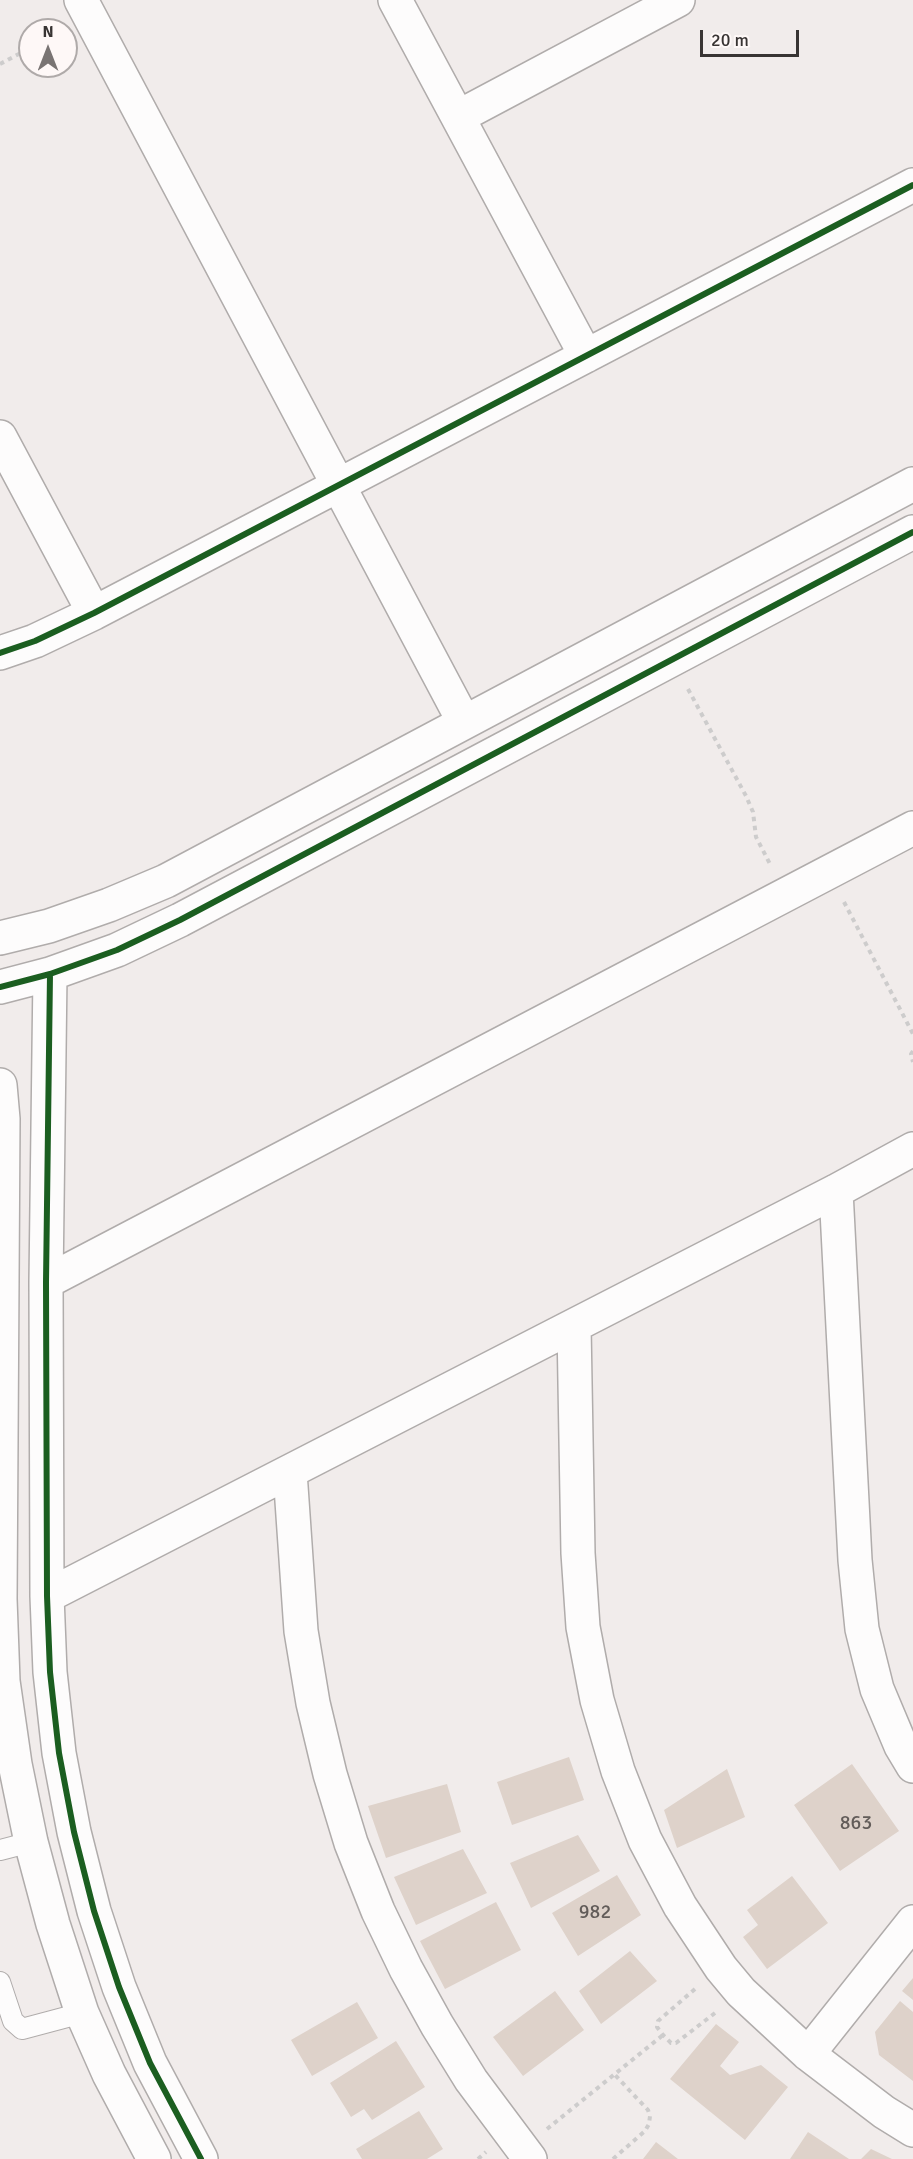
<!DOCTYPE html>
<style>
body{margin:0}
#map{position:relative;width:913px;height:2159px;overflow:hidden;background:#f1eceb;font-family:Signika,sans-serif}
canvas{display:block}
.north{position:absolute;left:18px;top:18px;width:60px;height:60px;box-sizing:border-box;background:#fef8f7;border:2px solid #afaaa9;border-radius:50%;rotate:0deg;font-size:16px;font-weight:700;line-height:24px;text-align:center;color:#383433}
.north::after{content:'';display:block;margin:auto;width:21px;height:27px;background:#797473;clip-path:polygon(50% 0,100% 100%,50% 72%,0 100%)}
.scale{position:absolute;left:700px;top:30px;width:99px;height:27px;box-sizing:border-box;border:3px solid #383433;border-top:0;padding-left:8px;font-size:18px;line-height:21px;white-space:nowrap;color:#383433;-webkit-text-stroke:4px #fef8f7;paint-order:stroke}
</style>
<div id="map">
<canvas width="913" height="2159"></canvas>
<div class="north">N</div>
<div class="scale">20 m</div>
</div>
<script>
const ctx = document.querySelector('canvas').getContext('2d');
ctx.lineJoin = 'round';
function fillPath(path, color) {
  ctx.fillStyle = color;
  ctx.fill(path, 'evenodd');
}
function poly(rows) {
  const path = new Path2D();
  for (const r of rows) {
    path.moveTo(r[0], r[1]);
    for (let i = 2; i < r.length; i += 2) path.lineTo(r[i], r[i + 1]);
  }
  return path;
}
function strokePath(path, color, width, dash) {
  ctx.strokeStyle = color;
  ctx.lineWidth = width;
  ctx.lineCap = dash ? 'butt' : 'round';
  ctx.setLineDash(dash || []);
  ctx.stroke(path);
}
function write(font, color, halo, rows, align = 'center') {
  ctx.font = font + ' Signika,sans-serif';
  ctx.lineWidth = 4.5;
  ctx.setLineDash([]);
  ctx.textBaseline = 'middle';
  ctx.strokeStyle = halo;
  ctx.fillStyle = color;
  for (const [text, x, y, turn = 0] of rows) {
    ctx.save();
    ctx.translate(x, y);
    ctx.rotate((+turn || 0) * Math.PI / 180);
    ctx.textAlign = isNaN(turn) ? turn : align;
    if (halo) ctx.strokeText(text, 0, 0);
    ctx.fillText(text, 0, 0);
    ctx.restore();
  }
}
fillPath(poly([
 [569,1757,584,1800,512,1825,497,1782],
 [852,1764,899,1831,840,1871,794,1805],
 [727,1769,745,1817,677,1848,664,1810],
 [447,1784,461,1832,386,1858,368,1806],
 [578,1835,600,1871,531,1908,510,1863],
 [463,1849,487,1893,416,1925,394,1877],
 [617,1875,641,1915,578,1956,552,1913],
 [792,1876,828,1923,767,1969,743,1937,758,1925,747,1910],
 [496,1902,521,1950,445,1989,420,1941],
 [630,1951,657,1981,601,2024,579,1991],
 [913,1978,913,2000,902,1991],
 [555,1991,584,2030,523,2076,493,2037],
 [900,2001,913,2012,913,2081,879,2055,875,2032],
 [357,2002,378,2038,312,2076,291,2040],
 [716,2024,739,2042,720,2066,730,2075,761,2065,788,2087,745,2140,670,2079],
 [396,2041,425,2087,372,2120,364,2109,351,2117,330,2083],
 [419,2111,443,2149,427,2159,362,2159,356,2149],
 [808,2132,849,2159,790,2159],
 [656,2142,678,2159,643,2159],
 [871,2149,892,2159,861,2159]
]), '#ded2ca');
const service = poly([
 [0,1850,31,1842],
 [0,1982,13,2021,22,2029,82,2013]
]);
const minor = poly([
 [81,0,464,722],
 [395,0,586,356],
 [458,117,678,0],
 [0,437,94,613],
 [0,653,35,641,94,613,913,185],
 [0,938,49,926,109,905,166,881,913,484],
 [50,974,46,1282,47,1596,50,1672,59,1753,74,1832,94,1911,119,1987,150,2063,201,2159],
 [0,987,50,974,117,950,180,920,913,532],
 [0,1085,3,1119,0,1599,3,1681,15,1764,31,1842,53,1924,82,2013,109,2074,154,2159],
 [836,1191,855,1560,862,1629,877,1689,901,1746,913,1766],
 [46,1282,913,828],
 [574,1326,578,1553,583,1627,597,1700,618,1771,645,1840,680,1906,721,1968,741,1992,808,2054,884,2112,913,2130],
 [290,1472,301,1631,313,1703,330,1774,351,1843,378,1911,406,1969,437,2025,471,2080,530,2159],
 [47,1596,836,1191,913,1149],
 [808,2054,913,1922]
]);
strokePath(service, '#b0acab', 22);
strokePath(minor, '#b0acab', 36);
strokePath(poly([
 [0,64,30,48],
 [688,689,746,796,753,812,756,837,771,866],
 [844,902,913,1034],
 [913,1051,911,1054,913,1062],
 [695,1989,658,2021,657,2027,663,2035,671,2043,676,2043,715,2013],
 [547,2129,663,2035],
 [478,2159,486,2152],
 [613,2159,645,2131,649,2124,650,2116,648,2110,615,2075]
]), '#cdcccc', 4, [4.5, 4.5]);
strokePath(service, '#fdfcfc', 20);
strokePath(minor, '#fdfcfc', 33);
strokePath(poly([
 [0,653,35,641,94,613,913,185],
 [50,974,46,1282,47,1596,50,1672,59,1753,74,1832,94,1911,119,1987,150,2063,201,2159],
 [0,987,50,974,117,950,180,920,913,532]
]), '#1b5e20', 6);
write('20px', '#625c59', null, [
 ["863",856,1824],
 ["982",595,1913]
]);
</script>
